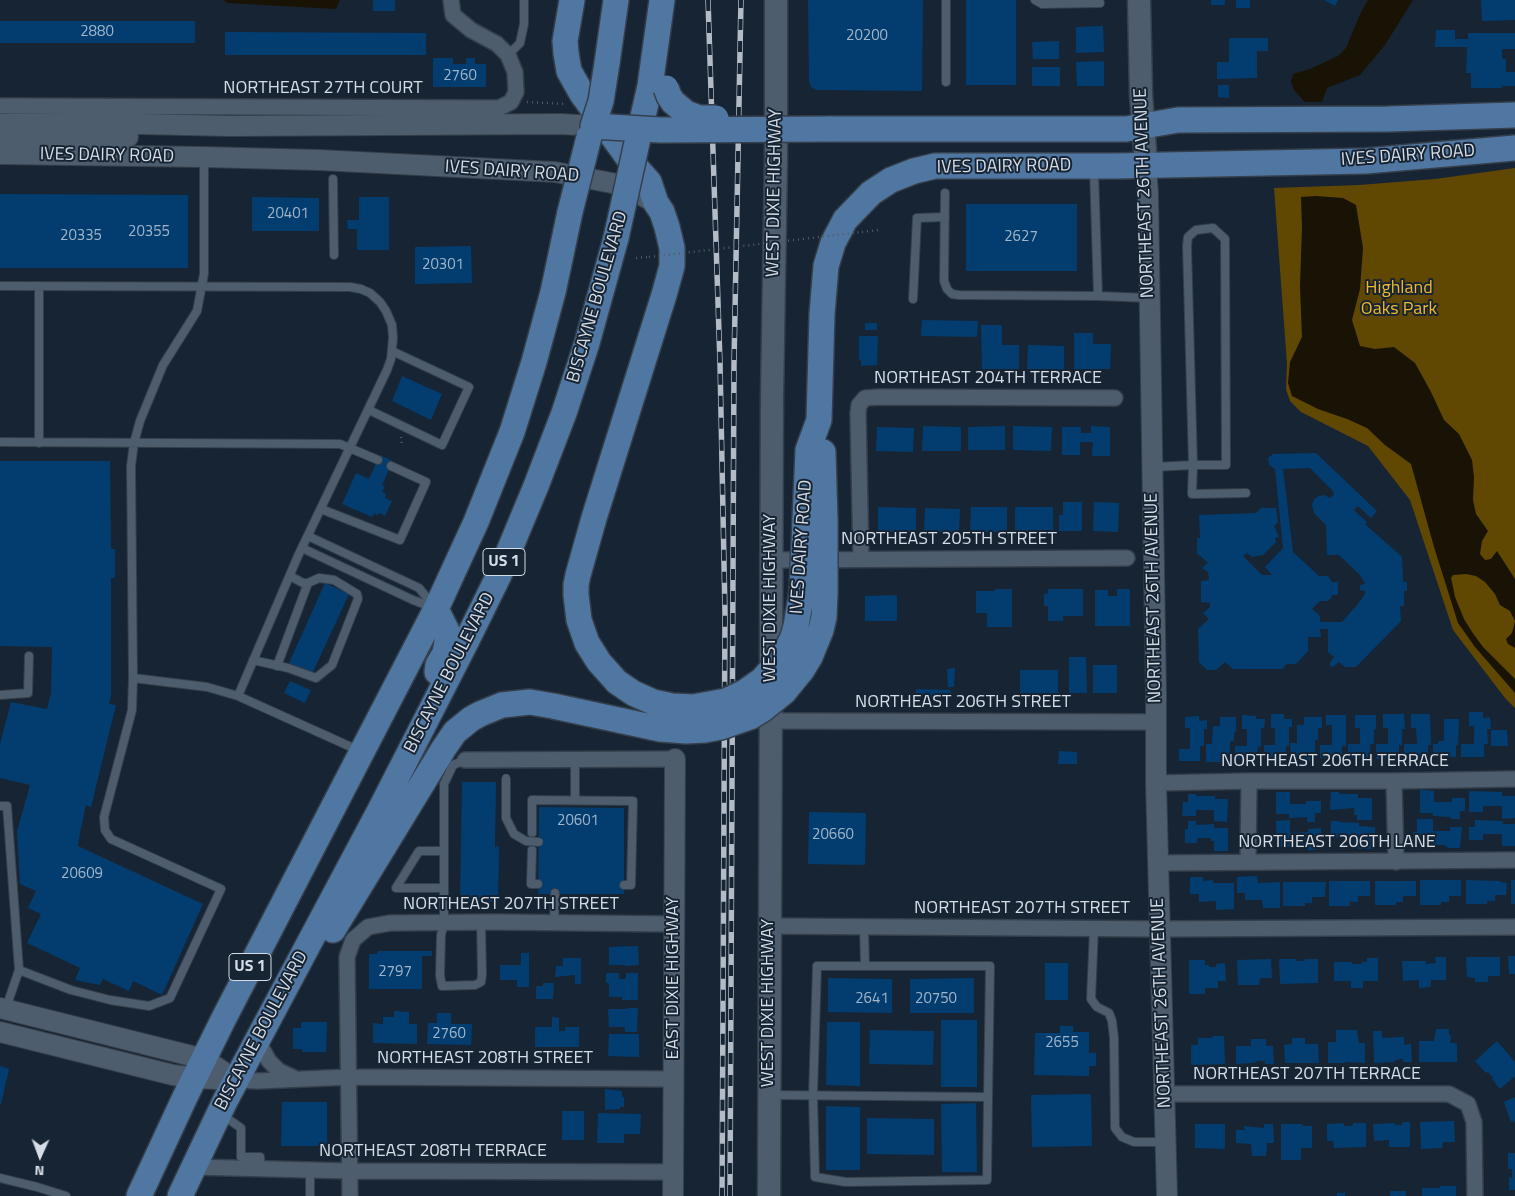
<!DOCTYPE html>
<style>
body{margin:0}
#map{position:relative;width:1515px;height:1196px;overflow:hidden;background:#172433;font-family:"Titillium Web",sans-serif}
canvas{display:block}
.north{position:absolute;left:15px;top:1131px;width:50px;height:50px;-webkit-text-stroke:4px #172433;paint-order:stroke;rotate:182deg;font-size:14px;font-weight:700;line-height:20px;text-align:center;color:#d5dde7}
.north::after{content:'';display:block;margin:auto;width:18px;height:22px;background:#d5dde7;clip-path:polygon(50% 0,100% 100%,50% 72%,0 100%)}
</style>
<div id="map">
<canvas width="1515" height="1196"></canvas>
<div class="north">N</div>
</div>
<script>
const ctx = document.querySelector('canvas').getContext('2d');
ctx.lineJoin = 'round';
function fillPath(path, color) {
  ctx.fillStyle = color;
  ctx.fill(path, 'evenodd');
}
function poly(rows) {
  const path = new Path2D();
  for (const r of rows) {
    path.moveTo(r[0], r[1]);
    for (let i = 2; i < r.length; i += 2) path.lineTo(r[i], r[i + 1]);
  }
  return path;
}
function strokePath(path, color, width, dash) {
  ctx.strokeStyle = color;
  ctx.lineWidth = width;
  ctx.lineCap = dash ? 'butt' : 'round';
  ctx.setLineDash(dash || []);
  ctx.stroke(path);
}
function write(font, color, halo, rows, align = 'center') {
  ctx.font = font + ' "Titillium Web",sans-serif';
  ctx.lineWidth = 4;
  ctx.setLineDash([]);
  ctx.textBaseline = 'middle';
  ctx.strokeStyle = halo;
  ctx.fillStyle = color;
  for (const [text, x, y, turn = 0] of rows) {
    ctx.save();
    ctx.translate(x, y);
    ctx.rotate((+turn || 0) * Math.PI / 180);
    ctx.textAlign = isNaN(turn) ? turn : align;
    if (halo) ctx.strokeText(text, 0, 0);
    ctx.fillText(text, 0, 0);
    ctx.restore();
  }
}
fillPath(poly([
 [1515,168,1515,708,1505,698,1453,630,1410,500,1368,446,1301,412,1290,401,1286,389,1287,364,1274,188,1359,185,1435,179]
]), '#604702');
fillPath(poly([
 [224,0,340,0,336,9,227,3],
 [1368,0,1413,0,1385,45,1360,75,1327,88,1322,102,1305,102,1294,90,1291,82,1293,74,1310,69,1338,56,1346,48,1361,12],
 [1316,196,1343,198,1356,205,1363,248,1360,289,1352,320,1360,346,1375,349,1394,347,1415,363,1431,392,1444,420,1459,434,1472,460,1474,477,1473,500,1476,514,1488,531,1482,541,1480,554,1485,560,1491,559,1497,551,1515,579,1515,621,1510,611,1500,605,1495,594,1485,582,1476,576,1466,574,1453,575,1451,578,1453,587,1455,597,1464,619,1472,632,1483,647,1515,679,1515,693,1475,647,1458,623,1434,547,1411,464,1385,445,1367,428,1347,419,1318,409,1292,396,1288,383,1290,362,1302,337,1300,286,1302,227,1301,197],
 [1515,621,1515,648,1508,644,1506,639,1512,633]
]), '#191306');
fillPath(poly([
 [373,0,395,0,395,11,373,11],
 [808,0,923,0,922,91,818,90,812,88,809,82],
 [966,0,1016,0,1016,85,966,85],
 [1211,0,1225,0,1225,5,1211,5],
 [1236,0,1250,0,1250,8,1236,8],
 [1324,0,1338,0,1335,6],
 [1481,0,1515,0,1515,20,1482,21],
 [0,21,195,21,195,43,0,43],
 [1103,26,1104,52,1076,53,1076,27],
 [1436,30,1455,30,1455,39,1468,39,1468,33,1515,33,1515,49,1502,49,1502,59,1506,59,1506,72,1515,72,1515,86,1502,86,1502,88,1471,88,1471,73,1466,73,1467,47,1435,47],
 [225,32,426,33,426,55,225,55],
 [1229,38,1268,38,1268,51,1257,51,1257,78,1217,79,1217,62,1229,62],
 [1059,41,1059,59,1033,59,1032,42],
 [433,58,453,58,453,64,466,64,466,58,475,58,475,64,486,64,486,87,433,87],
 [1104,61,1104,86,1077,86,1076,62],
 [1032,67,1060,67,1060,86,1032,86],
 [1218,85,1229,85,1229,98,1218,97],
 [0,194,188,195,188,268,0,268],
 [252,197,319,198,319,231,252,231],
 [359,197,389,197,389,250,357,250,357,229,348,229,347,220,359,220],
 [966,204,1077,204,1077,271,966,271],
 [471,246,472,283,415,284,415,247],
 [922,320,978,321,977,337,921,336],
 [865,323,877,323,877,330,865,330],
 [981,325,1002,325,1002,345,1019,345,1019,369,982,369],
 [1074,333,1093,333,1093,344,1111,344,1110,369,1074,369],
 [859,336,878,336,877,365,861,366,861,360,859,360],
 [1028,345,1064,346,1064,370,1027,369],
 [402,376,442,394,431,420,392,401],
 [923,426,961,427,961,451,922,451],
 [1005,426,1005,450,968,450,968,427],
 [1013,426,1052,427,1051,451,1013,450],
 [1091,426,1110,427,1110,456,1092,456,1093,442,1080,442,1080,455,1062,455,1062,427,1081,427,1081,433,1091,433],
 [877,427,914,428,913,452,876,451],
 [1316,453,1377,511,1371,518,1358,506,1354,510,1367,522,1365,524,1402,557,1403,582,1407,582,1407,591,1404,591,1404,606,1400,606,1401,621,1356,667,1345,667,1339,662,1333,667,1330,666,1330,662,1334,657,1328,652,1328,629,1320,629,1321,637,1308,637,1308,651,1296,664,1287,664,1282,669,1233,669,1225,662,1216,670,1207,670,1199,662,1198,629,1209,619,1203,613,1210,607,1210,603,1201,602,1201,581,1209,580,1208,572,1202,568,1208,563,1197,553,1197,538,1200,538,1199,515,1256,513,1261,508,1276,508,1278,522,1274,526,1279,537,1275,538,1276,542,1263,555,1252,557,1247,553,1243,556,1262,575,1272,575,1265,567,1283,548,1275,469,1269,465,1268,458,1273,454],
 [1310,468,1333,491,1334,495,1330,498,1324,495,1319,496,1314,499,1312,505,1314,513,1326,525,1327,555,1339,555,1360,575,1365,583,1365,584,1360,585,1360,590,1365,591,1365,594,1357,605,1342,622,1320,622,1320,616,1312,609,1320,601,1328,601,1331,598,1332,595,1338,595,1338,582,1332,582,1328,576,1319,576,1293,552,1283,469],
 [380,455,393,461,382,485,385,486,382,492,386,494,385,498,392,501,385,516,379,513,378,515,374,514,372,517,342,504,356,473,369,479],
 [0,461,110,461,111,549,115,549,115,578,111,578,111,696,109,704,116,705,91,807,86,805,80,832,78,846,203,904,162,995,133,981,129,991,103,979,100,985,75,980,80,968,27,943,41,914,28,908,36,891,20,884,17,831,30,785,0,778,0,744,11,702,47,709,51,693,52,647,0,646],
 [1063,502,1082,502,1082,531,1059,531,1059,515,1063,515],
 [1094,502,1119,503,1118,532,1093,531],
 [878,507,916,508,916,532,878,532],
 [971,507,1007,507,1007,532,970,532],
 [1015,507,1053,507,1053,532,1015,532],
 [925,508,960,509,959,532,924,532],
 [325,583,349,594,312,674,289,663],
 [995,589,1012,589,1012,627,987,627,987,613,976,613,976,591,995,591],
 [1048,589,1083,589,1083,616,1063,616,1063,621,1048,621,1048,606,1044,606,1044,594,1048,593],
 [1117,589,1130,589,1130,626,1095,626,1095,590,1108,590,1108,596,1117,596],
 [897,595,897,621,865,621,865,596],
 [1069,657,1086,657,1087,693,1069,693],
 [1093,665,1117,665,1117,693,1093,693],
 [955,668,954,687,948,687,947,669],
 [1020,670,1058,670,1058,693,1020,693],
 [290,681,311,690,305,703,284,693],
 [916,689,951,690,950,697,916,697],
 [1469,712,1483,712,1483,718,1490,717,1491,729,1487,729,1488,744,1484,744,1484,757,1461,757,1461,744,1474,744,1474,726,1469,726],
 [1271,714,1284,714,1284,719,1292,719,1292,727,1289,727,1289,746,1286,746,1286,759,1264,759,1264,745,1275,745,1275,728,1271,728],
 [1383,714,1404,714,1405,729,1402,729,1402,745,1399,745,1399,758,1376,759,1376,744,1388,744,1388,728,1383,728],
 [1411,714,1430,714,1431,745,1428,745,1428,758,1426,758,1426,763,1416,763,1416,758,1404,758,1404,744,1417,744,1416,728,1411,728],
 [1242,715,1256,716,1256,719,1265,719,1264,728,1261,728,1261,747,1258,746,1257,759,1235,759,1235,746,1247,746,1247,729,1242,729],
 [1326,715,1346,715,1346,746,1342,746,1342,758,1320,758,1320,745,1332,745,1332,725,1326,725],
 [1355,715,1376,715,1376,729,1374,729,1374,744,1370,744,1371,758,1348,758,1348,744,1360,744,1360,728,1355,728],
 [1199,716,1199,721,1207,720,1207,729,1204,729,1204,746,1200,746,1200,761,1179,761,1179,749,1190,749,1190,728,1185,728,1185,717],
 [1220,717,1236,717,1236,732,1234,732,1234,741,1230,741,1230,762,1206,762,1206,744,1212,744,1213,726,1220,726],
 [1304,717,1322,717,1322,728,1318,728,1318,740,1315,740,1315,761,1291,761,1290,743,1297,743,1297,725,1304,725],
 [1444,719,1459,719,1458,745,1456,745,1456,757,1433,757,1433,744,1438,744,1438,741,1444,741],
 [1491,730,1507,730,1508,746,1491,746],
 [1059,751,1077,752,1077,764,1058,764],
 [462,782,496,782,495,847,499,846,498,902,460,901],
 [1420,790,1434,791,1434,802,1452,802,1452,798,1465,798,1465,811,1460,811,1460,819,1452,819,1449,817,1433,816,1433,813,1420,813],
 [1469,791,1502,792,1502,796,1515,796,1515,818,1502,819,1502,806,1483,806,1483,812,1469,812],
 [1276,792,1290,792,1290,804,1306,804,1306,801,1321,801,1321,813,1315,813,1315,822,1307,822,1307,817,1289,818,1289,814,1276,814],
 [1331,792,1339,792,1339,794,1358,794,1358,798,1372,798,1372,820,1357,820,1357,815,1354,815,1354,808,1330,810],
 [1188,794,1196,794,1196,796,1215,796,1215,799,1228,799,1227,822,1214,821,1214,810,1196,810,1196,816,1182,816,1183,802,1188,802],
 [539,807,624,808,624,894,538,894],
 [809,812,866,813,865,865,808,864],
 [1417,819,1433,819,1433,831,1450,831,1450,827,1462,827,1460,848,1448,848,1445,845,1431,845,1431,841,1413,842,1413,832,1417,832],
 [1290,820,1290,833,1308,832,1308,829,1321,828,1321,842,1315,842,1316,850,1308,850,1308,846,1277,847,1276,821],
 [1475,820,1503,821,1503,824,1515,824,1515,846,1502,846,1502,834,1483,834,1483,840,1469,840,1469,827,1475,827],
 [1188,821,1196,821,1196,825,1214,824,1214,828,1228,828,1228,851,1214,851,1214,841,1211,841,1211,838,1197,838,1197,843,1185,843,1185,829,1188,829],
 [1331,821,1339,821,1339,822,1359,823,1359,826,1375,827,1375,837,1372,837,1372,849,1358,849,1358,844,1354,844,1354,837,1330,838],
 [1257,876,1258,883,1280,882,1280,908,1263,908,1262,900,1245,900,1245,893,1237,893,1237,877],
 [1190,877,1203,877,1203,881,1213,880,1213,883,1234,883,1234,909,1216,910,1216,901,1199,902,1199,894,1190,894],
 [1420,880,1461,880,1461,896,1449,896,1449,902,1441,902,1441,905,1420,905],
 [1466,880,1500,881,1500,882,1507,883,1506,895,1495,895,1495,901,1487,901,1487,904,1466,904],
 [1511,880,1515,880,1515,904,1511,904],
 [1329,881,1370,881,1370,896,1358,896,1358,902,1350,902,1350,906,1329,906],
 [1375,881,1416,881,1416,896,1403,896,1403,902,1396,902,1396,905,1375,905],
 [1283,882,1326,882,1325,897,1312,897,1312,903,1305,903,1305,906,1283,906],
 [638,946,639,965,625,966,625,965,609,965,609,947],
 [378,951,432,951,432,956,422,956,422,989,369,989,369,954,377,954],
 [521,953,529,953,529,987,517,987,517,980,500,980,500,965,521,965],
 [1508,956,1515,956,1515,974,1509,974],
 [1435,957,1446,957,1446,980,1431,980,1431,987,1419,988,1419,980,1403,981,1402,961,1426,961,1426,964,1436,963],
 [1466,957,1500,957,1500,976,1488,976,1488,982,1475,982,1475,978,1467,977],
 [563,958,581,958,581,984,575,984,575,975,555,977,556,966,563,966],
 [1367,958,1378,958,1378,981,1363,981,1363,988,1351,988,1351,981,1334,981,1334,962,1352,962,1352,964,1362,964,1362,962,1367,962],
 [1271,959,1272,978,1260,978,1259,985,1238,985,1237,960],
 [1279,959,1296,959,1297,961,1305,961,1305,959,1318,959,1318,983,1280,984],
 [1189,960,1205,960,1205,965,1209,965,1209,967,1216,967,1216,964,1225,963,1226,981,1218,981,1218,988,1205,988,1205,994,1189,994],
 [1045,963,1068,963,1068,1000,1045,1000],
 [606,973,619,973,619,979,626,979,626,973,638,973,638,1000,622,1000,622,997,609,997,609,983,606,983],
 [828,978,892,979,892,1013,828,1012],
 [974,978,974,1013,910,1013,910,979],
 [543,983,554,983,553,999,536,999,536,986,543,986],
 [627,1008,638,1008,637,1032,625,1032,625,1027,609,1027,608,1009,627,1009],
 [394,1011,409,1012,409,1024,417,1024,417,1044,373,1043,373,1023,383,1024,383,1017,394,1017],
 [437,1013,451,1013,451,1024,472,1024,471,1045,427,1044,428,1023,437,1023],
 [552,1017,559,1018,559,1031,565,1031,565,1027,579,1027,579,1047,535,1047,535,1027,552,1027],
 [941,1020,977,1020,977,1087,941,1087],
 [301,1022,327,1022,326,1052,302,1052,302,1049,293,1049,293,1028,301,1028],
 [827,1022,860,1022,860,1086,826,1085],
 [1060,1026,1073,1026,1073,1032,1089,1032,1089,1053,1096,1053,1096,1066,1089,1066,1089,1076,1034,1075,1035,1033,1060,1033],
 [1436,1029,1449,1029,1449,1035,1451,1035,1450,1043,1457,1043,1457,1062,1419,1062,1419,1041,1434,1041],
 [870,1030,934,1031,933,1065,869,1064],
 [1336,1030,1357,1030,1359,1043,1365,1043,1365,1063,1345,1062,1345,1063,1328,1063,1328,1042,1336,1042],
 [1373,1031,1382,1031,1382,1038,1404,1037,1404,1045,1411,1044,1412,1062,1403,1062,1403,1059,1395,1060,1395,1062,1374,1063],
 [609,1034,639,1034,639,1057,608,1056],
 [1213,1036,1224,1036,1225,1064,1191,1065,1191,1045,1198,1045,1198,1038,1212,1038],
 [1292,1038,1305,1038,1305,1044,1318,1044,1319,1063,1285,1063,1284,1045,1292,1044],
 [1251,1039,1266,1039,1266,1046,1273,1046,1274,1064,1265,1064,1265,1061,1257,1061,1257,1062,1253,1063,1236,1064,1236,1046,1251,1046],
 [1497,1041,1515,1062,1515,1076,1500,1089,1492,1079,1493,1078,1488,1072,1486,1073,1475,1061],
 [0,1066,9,1069,1,1104,0,1104],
 [605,1089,622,1091,622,1097,624,1097,624,1107,620,1107,620,1109,605,1110],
 [1091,1094,1092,1146,1032,1147,1031,1095],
 [1515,1097,1515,1124,1514,1121,1511,1122,1504,1102],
 [282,1102,327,1102,327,1146,281,1146],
 [976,1103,977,1172,942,1172,941,1104],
 [826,1106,860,1107,860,1170,826,1170],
 [562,1111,584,1111,584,1140,562,1140],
 [598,1113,641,1114,640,1134,624,1134,624,1143,597,1143],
 [867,1118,934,1119,934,1155,867,1154],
 [1454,1121,1455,1142,1443,1142,1442,1148,1421,1149,1420,1122],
 [1402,1122,1410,1122,1410,1147,1389,1147,1389,1140,1374,1141,1373,1124,1395,1123,1395,1125,1402,1125],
 [1344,1123,1344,1126,1353,1126,1353,1123,1366,1123,1366,1147,1334,1148,1333,1141,1327,1141,1327,1124],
 [1195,1124,1225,1124,1225,1149,1195,1148],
 [1264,1124,1273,1124,1274,1143,1267,1143,1266,1156,1252,1156,1251,1144,1236,1143,1236,1130,1245,1130,1244,1126,1264,1128],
 [1281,1124,1303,1124,1302,1126,1312,1126,1312,1148,1301,1148,1301,1160,1281,1160],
 [1508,1153,1515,1153,1515,1190,1509,1190,1509,1177,1512,1178,1512,1169,1508,1169],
 [1440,1186,1456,1186,1456,1196,1422,1196,1422,1188,1440,1188],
 [1390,1191,1406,1191,1406,1196,1390,1196],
 [1337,1193,1345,1193,1345,1196,1337,1196]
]), '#033d6f');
const service = poly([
 [1035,0,1042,4,1100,3],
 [508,55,520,43,524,24,524,0],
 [946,82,946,0],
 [1094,170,1098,296],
 [333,179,334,255],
 [945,193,944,281,947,289,952,294,959,295,1098,296,1149,298],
 [0,286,350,287,361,289,370,293,380,302,386,311,392,325,393,338,391,359,387,370,298,556,238,696],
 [913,299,917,218,945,217],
 [369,410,442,445,469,387,392,351],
 [0,442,340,444,378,460],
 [39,443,39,286],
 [1154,467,1193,465,1226,465,1225,239,1213,228,1196,230,1188,237,1187,246,1193,465,1192,494,1246,493],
 [321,509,400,540,426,482,391,466],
 [308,536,419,588,433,605],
 [302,548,413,600,434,608],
 [253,660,288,668,316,678,332,665,358,599,357,594,334,580,319,578,308,583,303,583,290,576],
 [277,666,308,583],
 [133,678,207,687,238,696,360,751],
 [0,695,28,693,29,656],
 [465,760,453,765,444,784,444,923,441,935,440,976,442,986,475,985,481,982,482,975,481,923],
 [575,800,575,759],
 [0,806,7,806,19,970],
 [532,833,532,800,633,801,631,885,624,885],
 [532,850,531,884,538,884],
 [444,888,396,888,419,851,444,851],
 [554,923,555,893],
 [1094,928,1091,999,1097,1007,1109,1013,1112,1021,1114,1038,1115,1128,1122,1137,1134,1142,1165,1142],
 [865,966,817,966,813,1095,815,1177,846,1182,987,1180,988,1097],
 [6,1008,19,970,71,990,110,1000,149,1006,170,998,221,889,111,839,105,830,104,817,132,710,133,678,131,466,134,443,140,421,163,365,197,311,204,274,204,159],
 [771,1095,988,1097,990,966,865,966,864,927],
 [221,1118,231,1121,241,1128,241,1157,260,1157,261,1169],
 [310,1170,310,1196],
 [0,1178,37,1187,66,1196]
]);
const minor = poly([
 [0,106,499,108,511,102,516,92,515,72,508,55,497,44,471,30,453,15,451,0],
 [861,559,858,413,859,405,865,398,880,397,1115,398],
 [771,560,1127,558],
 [771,721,1156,722],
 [465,760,675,759],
 [1394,781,1396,862],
 [1156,783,1249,781,1394,781,1515,779],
 [1248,862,1249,781],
 [1159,863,1515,860],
 [770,926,1160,929,1515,927],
 [257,1040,269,1061,279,1071,294,1078],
 [236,1080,258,1081,349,1077,673,1079],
 [1165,1094,1449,1094,1468,1104,1474,1122,1475,1196],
 [193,1167,350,1171,673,1172],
 [350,1196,347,957,353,940,368,927,390,923,494,922,674,924]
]);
const tertiary = poly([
 [0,124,94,123,230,126,561,124,593,126],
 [7,138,128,137],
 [0,154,204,157,319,160,555,172,622,185,656,203],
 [1146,165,1148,194,1156,694,1156,783,1167,1196],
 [0,1008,204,1059,236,1080],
 [0,1032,173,1075,195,1078,236,1080],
 [673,1196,675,759]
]);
const secondary = poly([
 [1139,0,1141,94,1146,165],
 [769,1196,772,397,776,158,776,0]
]);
const primary = poly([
 [572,0,565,41,566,53,569,71,582,94,632,163,649,182,656,203,662,212,667,227,672,248,672,266,664,295,594,518,578,575,576,585,576,595,579,620,587,643,599,662,617,682],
 [607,63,616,0],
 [830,129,1126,129,1178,120,1388,119,1515,115],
 [638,138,650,86,662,0],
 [823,452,825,521],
 [805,520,808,450,819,420,822,314,826,266,833,243,845,220,871,193,891,180,914,171,935,166,1115,166,1366,161,1515,148],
 [436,609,447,631,448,636,445,653,438,665,437,672],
 [333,930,444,748,455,732,471,719,480,714,502,705,530,702,553,706,623,721],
 [139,1196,185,1097,224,1018,436,609,476,522,512,432,534,362,553,292,570,212],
 [180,1196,225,1101,380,810,467,640,499,575,536,486,564,413,587,343,616,238]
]);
strokePath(service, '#353f4b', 10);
strokePath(minor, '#353f4b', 18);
strokePath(tertiary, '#353f4b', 22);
strokePath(secondary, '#353f4b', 25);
strokePath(primary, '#353f4b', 28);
strokePath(poly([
 [527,102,565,104],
 [862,232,878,230],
 [636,258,649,257],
 [401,437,402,446]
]), '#515c6a', 2.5, [1, 4]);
strokePath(service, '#4e5d6e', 8);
strokePath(minor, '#4e5d6e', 15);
strokePath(tertiary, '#4e5d6e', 20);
strokePath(secondary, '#4e5d6e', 22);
strokePath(primary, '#5077a2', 25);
const rail = poly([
 [708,0,720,363,725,613,722,1196],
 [730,1196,734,363,741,0]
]);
strokePath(rail, '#b2bbc6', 5.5);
strokePath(rail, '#172433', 4, [11]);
const serviceBridge = poly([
 [506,778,506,818,514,834,526,841,539,842]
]);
const primaryBridge = poly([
 [607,63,601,101,593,126,660,130,830,129],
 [666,88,669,96,673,102,686,113,699,118,716,118],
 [570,212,589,137],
 [616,238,638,138],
 [617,682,633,693,653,702,672,706,693,707,726,701,745,692,762,680,784,655,793,637,796,626,802,591,805,520],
 [623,721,660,729,686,731,705,730,721,727,750,717,763,709,784,692,802,670,810,657,821,630,824,617,825,594,825,521]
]);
strokePath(serviceBridge, '#353f4b', 10, []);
strokePath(primaryBridge, '#353f4b', 28, []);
strokePath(poly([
 [649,257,862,232]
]), '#515c6a', 2.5, [1, 4]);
strokePath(serviceBridge, '#4e5d6e', 8);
strokePath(primaryBridge, '#5077a2', 25);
write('15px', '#a0b5c9', null, [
 ["2880",97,32],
 ["20200",867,36],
 ["2760",460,76],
 ["20401",288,214],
 ["20355",149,232],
 ["20335",81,236],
 ["2627",1021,237],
 ["20301",443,265],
 ["20601",578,821],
 ["20660",833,835],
 ["20609",82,874],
 ["2797",395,972],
 ["2641",872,999],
 ["20750",936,999],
 ["2760",449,1034],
 ["2655",1062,1043]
]);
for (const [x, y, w] of [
 [504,562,42],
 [250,967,42]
]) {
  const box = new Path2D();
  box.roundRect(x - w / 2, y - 13.5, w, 27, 4);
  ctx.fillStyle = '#172433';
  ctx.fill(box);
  strokePath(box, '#d5dde7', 1);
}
write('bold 16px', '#d5dde7', null, [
 ["US 1",504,562],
 ["US 1",250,967]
]);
write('18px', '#d5dde7', '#172433', [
 ["NORTHEAST 27TH COURT",323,89],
 ["IVES DAIRY ROAD",107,156,1],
 ["IVES DAIRY ROAD",1408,156,-4],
 ["IVES DAIRY ROAD",1004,167,-1],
 ["IVES DAIRY ROAD",512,172,4],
 ["WEST DIXIE HIGHWAY",775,193,-89],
 ["NORTHEAST 26TH AVENUE",1145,193,-92],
 ["BISCAYNE BOULEVARD",598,297,-74],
 ["NORTHEAST 204TH TERRACE",988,379],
 ["NORTHEAST 205TH STREET",949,540],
 ["IVES DAIRY ROAD",802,547,-86],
 ["WEST DIXIE HIGHWAY",771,598,-90],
 ["NORTHEAST 26TH AVENUE",1154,598,-91],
 ["BISCAYNE BOULEVARD",450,673,-63],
 ["NORTHEAST 206TH STREET",963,703],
 ["NORTHEAST 206TH TERRACE",1335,762],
 ["NORTHEAST 206TH LANE",1337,843],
 ["NORTHEAST 207TH STREET",511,905],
 ["NORTHEAST 207TH STREET",1022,909],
 ["EAST DIXIE HIGHWAY",674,978,-90],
 ["WEST DIXIE HIGHWAY",769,1003,-90],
 ["NORTHEAST 26TH AVENUE",1162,1003,-92],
 ["BISCAYNE BOULEVARD",262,1031,-62],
 ["NORTHEAST 208TH STREET",485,1059],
 ["NORTHEAST 207TH TERRACE",1307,1075],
 ["NORTHEAST 208TH TERRACE",433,1152]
]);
write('18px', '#f1ba2c', '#172433', [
 ["Highland",1399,289],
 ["Oaks Park",1399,310]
]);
</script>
